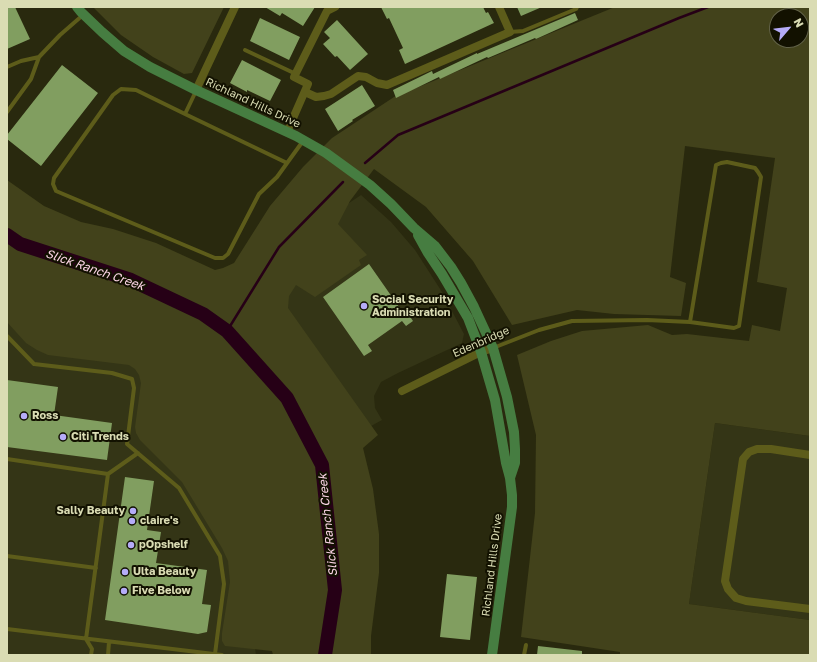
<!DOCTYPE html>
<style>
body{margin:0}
#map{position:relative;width:817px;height:662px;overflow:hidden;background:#29290e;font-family:"Golos Text",sans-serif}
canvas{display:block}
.frame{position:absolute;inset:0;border:8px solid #dadcb3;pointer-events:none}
.north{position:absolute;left:769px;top:8px;width:40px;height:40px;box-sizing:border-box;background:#121100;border:1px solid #626248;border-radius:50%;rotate:62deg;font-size:11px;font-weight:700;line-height:16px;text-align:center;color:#dadcb3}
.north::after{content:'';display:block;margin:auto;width:14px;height:18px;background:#b5acf8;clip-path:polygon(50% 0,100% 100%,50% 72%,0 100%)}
</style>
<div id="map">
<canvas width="817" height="662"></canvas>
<div class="frame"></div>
<div class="north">N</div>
</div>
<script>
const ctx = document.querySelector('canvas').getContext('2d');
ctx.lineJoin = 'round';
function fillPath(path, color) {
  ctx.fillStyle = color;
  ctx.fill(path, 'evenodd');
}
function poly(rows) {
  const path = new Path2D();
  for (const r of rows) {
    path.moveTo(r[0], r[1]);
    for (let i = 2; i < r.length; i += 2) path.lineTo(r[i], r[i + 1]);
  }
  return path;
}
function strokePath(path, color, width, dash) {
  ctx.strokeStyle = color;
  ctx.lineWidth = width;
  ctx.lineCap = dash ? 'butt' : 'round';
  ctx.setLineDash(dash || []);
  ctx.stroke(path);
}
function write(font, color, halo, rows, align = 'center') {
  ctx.font = font + ' "Golos Text",sans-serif';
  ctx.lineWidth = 4;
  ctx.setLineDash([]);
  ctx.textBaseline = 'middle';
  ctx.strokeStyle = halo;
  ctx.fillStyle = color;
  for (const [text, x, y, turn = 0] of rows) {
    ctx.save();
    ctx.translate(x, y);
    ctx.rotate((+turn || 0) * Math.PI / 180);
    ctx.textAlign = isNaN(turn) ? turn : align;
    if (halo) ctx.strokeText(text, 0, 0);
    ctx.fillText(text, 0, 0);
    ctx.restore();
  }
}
fillPath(poly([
 [361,195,391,222,415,250,442,292,464,334,462,343,398,373,381,382,374,396,375,408,382,420,362,431,278,310,343,207],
 [7,313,123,357,139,367,215,523,249,606,256,655,7,655],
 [715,423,810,436,810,620,689,604]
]), '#343516');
fillPath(poly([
 [93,7,224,7,192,73,184,74,153,57,121,35],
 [615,7,810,7,810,436,715,423,689,604,810,620,810,655,620,655,620,652,521,637,535,513,536,435,517,355,551,341,582,331,648,325,672,335,687,334,749,341,752,325,780,331,787,288,757,282,775,158,685,146,670,277,686,283,681,316,614,314,577,310,512,325,473,261,426,207,374,169,350,201,338,224,367,255,359,260,361,265,315,297,296,285,289,296,288,308,378,435,363,448,373,489,379,534,379,573,371,636,371,655,273,655,272,651,225,646,222,641,222,633,230,582,228,561,222,548,182,482,140,440,136,433,135,427,141,383,139,375,135,369,129,365,48,355,37,350,26,343,7,322,7,180,44,206,81,222,113,229,156,243,215,270,223,268,234,263,270,206,303,167,332,138,394,97],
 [777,16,801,16,801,40,777,40]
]), '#42421b');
strokePath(poly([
 [365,163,398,135,679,18,708,7],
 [227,331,279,247,343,182]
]), '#260016', 2.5);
strokePath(poly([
 [7,235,20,244,131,280,203,314,227,331,287,398,322,465,335,590,325,655]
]), '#260016', 14);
fillPath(poly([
 [7,7,15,7,30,39,7,49],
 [265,7,315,7,303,26,282,13,280,16],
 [381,7,483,7,486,13,488,12,494,23,405,64,399,50,403,48,389,18,387,19],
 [517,7,542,7,521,16],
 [575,13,578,20,536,39,535,38,488,58,487,57,440,79,439,77,396,98,393,90,432,71,433,74,477,53,477,54],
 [260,18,300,37,289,60,250,41],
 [337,20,368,54,350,70,337,56,335,57,323,44,330,38,324,32],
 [242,60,281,80,270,101,247,90,247,92,230,83],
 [62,65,98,93,41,166,7,139,7,135],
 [362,85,375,106,352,120,353,121,338,131,325,109],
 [369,264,406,317,409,315,413,321,406,326,402,321,368,345,372,351,364,356,323,297],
 [7,380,58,387,54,415,112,423,107,460,7,447],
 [125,477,154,481,147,530,161,532,156,563,207,570,202,604,211,605,207,632,198,634,105,620],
 [447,574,477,577,470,640,440,637],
 [538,646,582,651,582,655,537,655]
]), '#819e60');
strokePath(poly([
 [510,32,523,31,576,9,577,7],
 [245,50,296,74],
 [7,67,21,61,39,57],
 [196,91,185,114,136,90,121,89,113,95,54,178,53,184,56,191,215,258,223,258,228,254,259,194,277,177,303,141],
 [7,112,31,79,39,57,60,35,83,15],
 [185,114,287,163],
 [7,336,34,364,112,373,132,379,134,388,127,444,179,488,220,556,224,584,215,654],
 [493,348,539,330,572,321,647,320,690,322,734,328,739,326,761,177,758,172,755,168,727,162,721,163,716,165,690,322],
 [7,459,108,474,138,453],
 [7,556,96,568],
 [7,629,222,655],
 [91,655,92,649,86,639,108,474],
 [108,655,109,642],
 [524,655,526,645]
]), '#5d5c1a', 4);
strokePath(poly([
 [196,90,235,7],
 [305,92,316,97,324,96,331,94,358,76,366,77,377,83,387,85,510,32,499,7],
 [287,132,308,84,294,77,327,11,335,7],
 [402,391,481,352,493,348],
 [810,455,771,449,757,449,749,452,743,459,725,581,728,589,736,598,746,601,810,609]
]), '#5d5c1a', 8);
strokePath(poly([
 [77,7,81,12,102,32,124,51,150,67,196,90,296,136,326,153,370,185,391,204,414,228,435,246,451,267,461,283,474,307,493,348,507,397,514,432,515,449,515,463,510,478],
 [418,235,428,253,442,274,468,318,481,352,495,400,506,463,510,478,512,495,512,507,492,655]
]), '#467d41', 10);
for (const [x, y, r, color] of [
 [364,306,4,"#b5acf8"],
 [24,416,4,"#b5acf8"],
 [63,437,4,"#b5acf8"],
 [133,511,4,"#b5acf8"],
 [132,521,4,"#b5acf8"],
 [131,545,4,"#b5acf8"],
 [125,572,4,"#b5acf8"],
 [124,591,4,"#b5acf8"]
]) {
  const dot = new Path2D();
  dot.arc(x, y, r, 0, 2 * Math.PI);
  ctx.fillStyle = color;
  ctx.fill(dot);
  strokePath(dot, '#121100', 1.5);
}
write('11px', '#dadcb3', '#121100', [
 ["Richland Hills Drive",253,103,25],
 ["Edenbridge",481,342,-24],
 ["Richland Hills Drive",492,565,-83]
]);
write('bold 11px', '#dadcb3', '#121100', [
 ["Social Security",372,300],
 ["Administration",372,313],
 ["Ross",32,416],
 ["Citi Trends",71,437],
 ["Sally Beauty",125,511,"right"],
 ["claire's",140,521],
 ["pOpshelf",139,545],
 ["Ulta Beauty",133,572],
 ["Five Below",132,591]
], 'left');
write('italic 12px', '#fad3e4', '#121100', [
 ["Slick Ranch Creek",95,270,19],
 ["Slick Ranch Creek",328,525,-96]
]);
</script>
